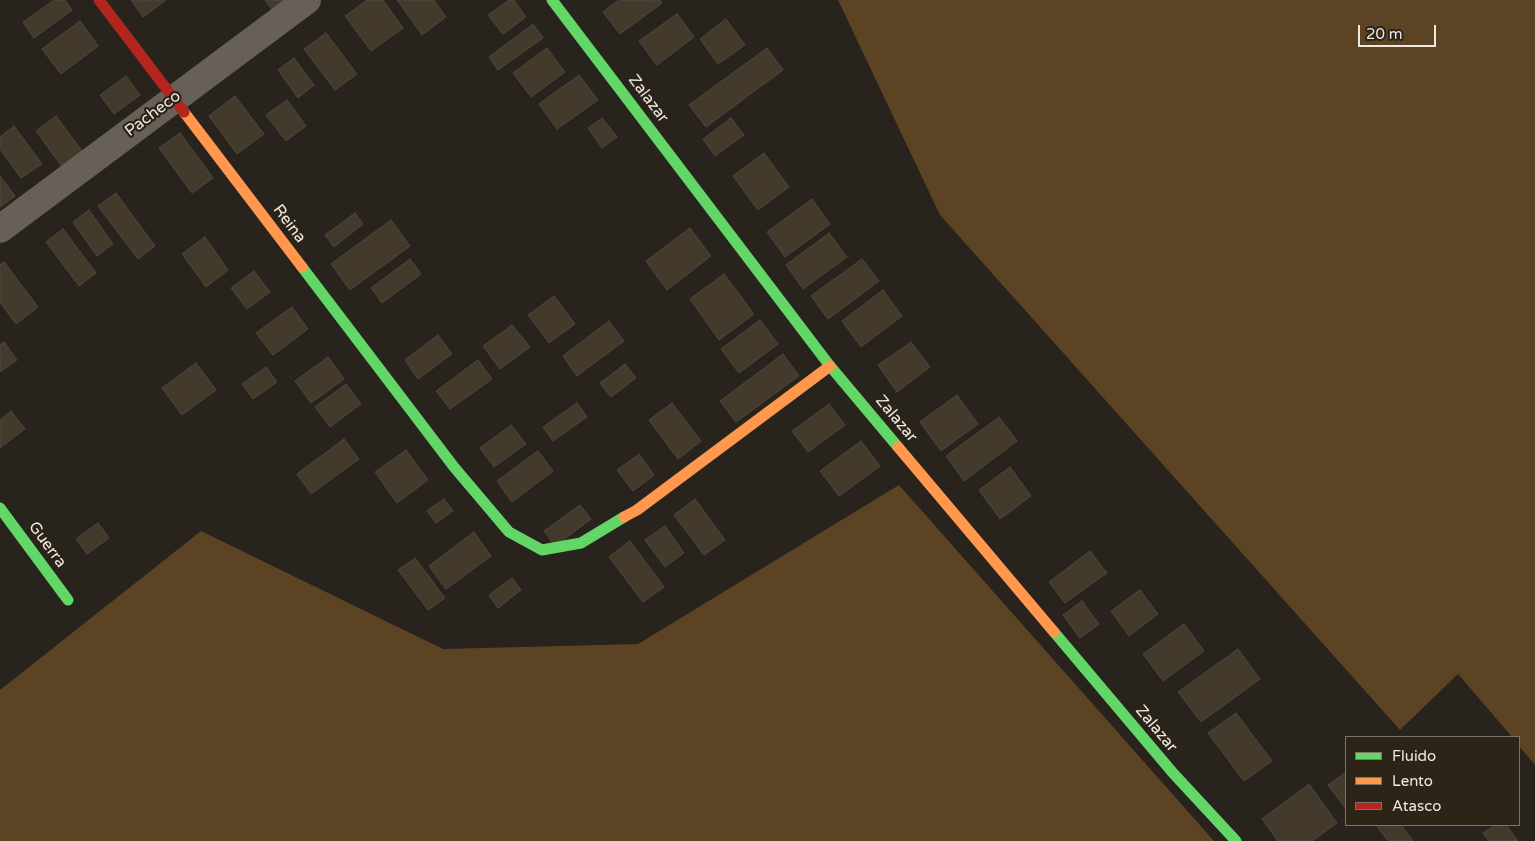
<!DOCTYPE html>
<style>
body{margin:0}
#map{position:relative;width:1535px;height:841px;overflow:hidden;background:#28231d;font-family:"Varela Round",sans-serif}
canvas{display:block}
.legend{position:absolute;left:1345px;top:736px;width:175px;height:90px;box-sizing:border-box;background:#2d2418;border:1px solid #7b7368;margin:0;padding:6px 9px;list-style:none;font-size:15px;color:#efe9e1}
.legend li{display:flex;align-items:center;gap:10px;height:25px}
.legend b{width:25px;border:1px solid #7b7368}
.scale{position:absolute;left:1358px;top:25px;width:78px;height:22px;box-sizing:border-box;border:2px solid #efe9e1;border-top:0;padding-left:6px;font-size:15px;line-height:18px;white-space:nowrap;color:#efe9e1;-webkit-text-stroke:4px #2d2418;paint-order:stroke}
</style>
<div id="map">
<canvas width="1535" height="841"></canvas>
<ul class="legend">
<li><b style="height:6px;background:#63d668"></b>Fluido</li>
<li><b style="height:6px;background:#ff974d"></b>Lento</li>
<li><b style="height:6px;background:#b3261e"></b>Atasco</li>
</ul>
<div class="scale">20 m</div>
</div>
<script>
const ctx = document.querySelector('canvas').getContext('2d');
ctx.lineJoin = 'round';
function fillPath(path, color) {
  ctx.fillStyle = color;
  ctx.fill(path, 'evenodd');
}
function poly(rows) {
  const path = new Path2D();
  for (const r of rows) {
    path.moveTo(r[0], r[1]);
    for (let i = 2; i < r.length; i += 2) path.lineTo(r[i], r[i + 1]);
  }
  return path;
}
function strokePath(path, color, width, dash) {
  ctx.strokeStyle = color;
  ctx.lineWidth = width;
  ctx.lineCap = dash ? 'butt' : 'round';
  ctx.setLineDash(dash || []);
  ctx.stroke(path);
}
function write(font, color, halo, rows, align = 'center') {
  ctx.font = font + ' "Varela Round",sans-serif';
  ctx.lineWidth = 4.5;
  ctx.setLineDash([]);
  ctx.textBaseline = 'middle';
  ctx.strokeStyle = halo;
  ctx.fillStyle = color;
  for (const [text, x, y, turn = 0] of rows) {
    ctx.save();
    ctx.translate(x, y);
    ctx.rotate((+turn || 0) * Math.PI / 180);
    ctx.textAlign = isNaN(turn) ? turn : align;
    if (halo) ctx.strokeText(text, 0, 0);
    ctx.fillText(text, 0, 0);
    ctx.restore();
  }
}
fillPath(poly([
 [838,0,1535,0,1535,765,1519,746,1519,737,1512,737,1458,674,1400,730,940,215],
 [899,485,1214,841,0,841,0,690,201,531,443,649,638,644]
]), '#5b4323');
const building = poly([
 [54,0,65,0,72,10,34,38,23,22,54,0],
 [131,0,166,0,143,17,131,0],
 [265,0,287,0,273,11,265,0],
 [367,0,383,0,403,28,371,51,345,16,367,0],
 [397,0,434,0,446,17,422,35,397,0],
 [509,0,514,0,526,17,503,34,488,15,509,0],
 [619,0,660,0,662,3,620,34,603,12,619,0],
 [677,14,694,37,657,65,639,41,677,14],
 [726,19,745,45,718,64,700,39,726,19],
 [80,21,98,46,61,74,42,49,80,21],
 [533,24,543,38,498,70,489,57,533,24],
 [326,33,357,74,335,90,304,49,326,33],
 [547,48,565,72,531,97,513,73,547,48],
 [767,48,783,70,706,127,689,105,767,48],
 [294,58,314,85,298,98,278,70,294,58],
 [579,75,598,100,557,129,539,104,579,75],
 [126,76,140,95,114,114,100,95,126,76],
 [235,96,264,134,237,154,209,116,235,96],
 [287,100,306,126,286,141,266,115,287,100],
 [56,116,83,152,62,167,36,131,56,116],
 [602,118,617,137,602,148,588,128,602,118],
 [731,118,744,135,715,156,703,139,731,118],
 [14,126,42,164,21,178,0,149,0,137,14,126],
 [180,133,213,178,192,193,159,148,180,133],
 [764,153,789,187,758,210,733,176,764,153],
 [0,176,15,196,0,207,0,176],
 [116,193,155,246,138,259,98,206,116,193],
 [812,199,830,224,785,257,767,232,812,199],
 [89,210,113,244,97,256,73,222,89,210],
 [355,213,363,224,334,247,325,235,355,213],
 [391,220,410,246,350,290,331,264,391,220],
 [690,228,711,256,667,290,646,261,690,228],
 [63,229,96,273,79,286,46,242,63,229],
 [829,233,847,257,803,289,786,265,829,233],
 [205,237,228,270,206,287,182,254,205,237],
 [410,259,421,274,382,303,371,288,410,259],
 [862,259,879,281,828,319,811,296,862,259],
 [4,262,38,307,16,324,0,302,0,265,4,262],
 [254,271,270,292,247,309,231,288,254,271],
 [724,274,754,314,719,340,690,299,724,274],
 [883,290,902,316,861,347,842,321,883,290],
 [554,296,575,324,549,343,528,315,554,296],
 [292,307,308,329,273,355,256,333,292,307],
 [760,320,778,344,739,373,721,349,760,320],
 [609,321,624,341,577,376,563,356,609,321],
 [512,325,530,347,500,369,483,346,512,325],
 [438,335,452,354,418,379,405,360,438,335],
 [4,342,17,360,0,372,0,345,4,342],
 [911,342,930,367,897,392,878,365,911,342],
 [783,354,799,376,736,422,720,401,783,354],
 [328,357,344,379,311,403,295,381,328,357],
 [478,360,492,379,450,409,436,391,478,360],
 [196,363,216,390,182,415,162,388,196,363],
 [625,364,636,378,611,397,600,383,625,364],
 [266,367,277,382,253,399,242,384,266,367],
 [346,384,361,404,330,427,315,407,346,384],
 [957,395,978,424,941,451,920,422,957,395],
 [577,403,587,417,553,441,543,427,577,403],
 [672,403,701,441,678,459,649,420,672,403],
 [829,404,845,425,808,452,792,431,829,404],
 [11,411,25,429,0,448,0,420,11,411],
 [999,417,1017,441,964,481,946,456,999,417],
 [511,425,526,444,494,467,480,448,511,425],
 [344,439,359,459,311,494,297,474,344,439],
 [861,441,880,466,839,496,820,471,861,441],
 [406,450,428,480,397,503,375,472,406,450],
 [538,451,553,471,512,502,497,481,538,451],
 [639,454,654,475,633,491,617,470,639,454],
 [1010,467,1031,496,1000,519,979,490,1010,467],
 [444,499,453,511,436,523,427,511,444,499],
 [695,499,725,540,704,555,674,515,695,499],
 [580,505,591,519,555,546,544,531,580,505],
 [98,523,109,538,87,554,76,539,98,523],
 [665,526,684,553,665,567,645,540,665,526],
 [474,532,491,556,446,589,429,566,474,532],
 [630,541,664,587,643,602,609,557,630,541],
 [1090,551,1107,573,1065,603,1049,582,1090,551],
 [415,558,445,598,428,610,398,570,415,558],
 [512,578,521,590,498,608,489,595,512,578],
 [1140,590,1158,614,1129,636,1111,611,1140,590],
 [1082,601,1099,624,1080,638,1063,615,1082,601],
 [1184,624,1204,651,1163,681,1143,654,1184,624],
 [1238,649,1260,679,1201,722,1178,692,1238,649],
 [1236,713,1272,761,1244,781,1208,733,1236,713],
 [1346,772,1346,809,1328,785,1346,772],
 [1309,784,1337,823,1312,841,1278,841,1262,819,1309,784],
 [1376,825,1401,825,1413,841,1388,841,1376,825],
 [1495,825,1506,825,1518,841,1489,841,1483,833,1495,825]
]);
fillPath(building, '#443a2b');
strokePath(building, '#4c4842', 1);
strokePath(poly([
 [0,229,307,0]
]), '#666058', 28);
strokePath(poly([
 [552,0,830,366,898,447],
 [302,267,454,467,509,532,542,550,581,543,624,517],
 [0,508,68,600],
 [1054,632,1173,773,1236,841]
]), '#63d668', 11);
strokePath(poly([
 [184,112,302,267],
 [898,447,1054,632],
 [624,517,637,510,830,366]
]), '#ff974d', 11);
strokePath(poly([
 [99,0,184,112]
]), '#b3261e', 11);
write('16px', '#efe9e1', '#2d2418', [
 ["Zalazar",648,99,53],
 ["Pacheco",153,114,-37],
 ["Reina",289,224,53],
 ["Zalazar",896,419,50],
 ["Guerra",47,545,54],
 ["Zalazar",1156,729,50]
]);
</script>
